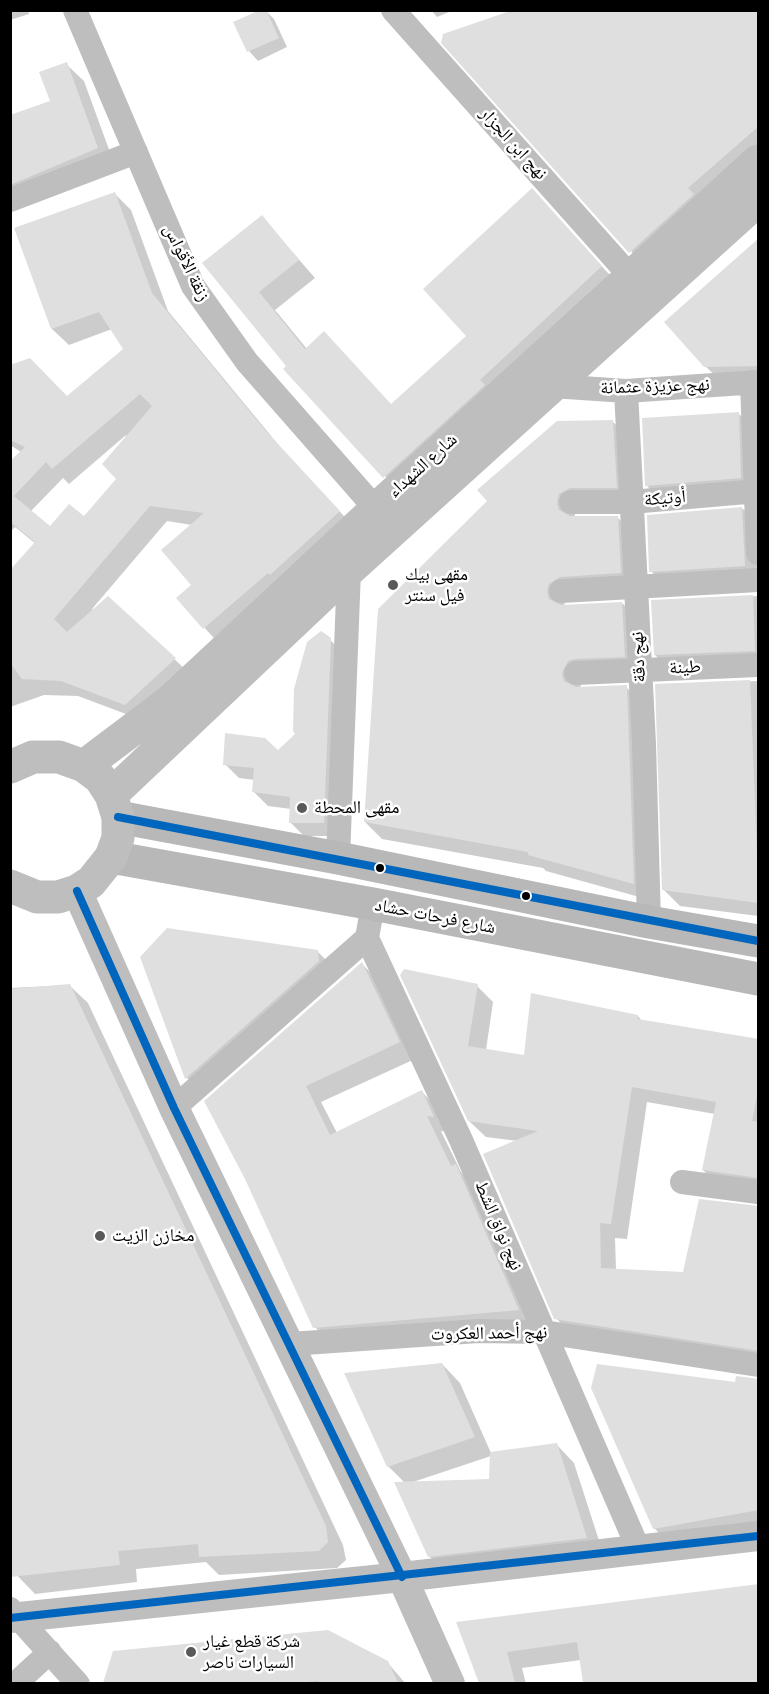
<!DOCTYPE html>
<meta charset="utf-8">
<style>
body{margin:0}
#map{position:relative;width:769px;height:1694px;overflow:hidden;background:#fff;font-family:Signika,sans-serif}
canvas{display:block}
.frame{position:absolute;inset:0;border:12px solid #000;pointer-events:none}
</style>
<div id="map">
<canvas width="769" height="1694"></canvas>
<div class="frame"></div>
</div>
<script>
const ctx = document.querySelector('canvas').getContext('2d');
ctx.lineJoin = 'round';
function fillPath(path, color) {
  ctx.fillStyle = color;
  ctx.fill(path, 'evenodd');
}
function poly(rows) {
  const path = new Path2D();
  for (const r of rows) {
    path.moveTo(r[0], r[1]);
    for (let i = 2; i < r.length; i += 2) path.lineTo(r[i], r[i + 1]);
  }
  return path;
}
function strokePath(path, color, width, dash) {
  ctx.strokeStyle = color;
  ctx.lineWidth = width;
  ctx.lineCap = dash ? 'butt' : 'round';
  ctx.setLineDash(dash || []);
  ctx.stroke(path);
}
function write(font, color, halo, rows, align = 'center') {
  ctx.font = font + ' Signika,"Noto Naskh Arabic",sans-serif';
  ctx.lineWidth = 5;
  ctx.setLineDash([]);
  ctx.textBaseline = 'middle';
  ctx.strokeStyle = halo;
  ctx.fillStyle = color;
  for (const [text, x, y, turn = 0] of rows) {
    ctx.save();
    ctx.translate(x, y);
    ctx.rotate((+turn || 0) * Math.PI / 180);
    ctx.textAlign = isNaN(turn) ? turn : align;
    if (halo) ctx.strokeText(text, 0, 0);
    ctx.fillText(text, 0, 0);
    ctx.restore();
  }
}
fillPath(poly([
 [10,10,28,10,29,14,10,20],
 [265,10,274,19,287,47,258,61,249,51],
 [431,10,454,10,437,17],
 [758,10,758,159,648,270,443,42],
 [66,64,84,81,115,166,10,211,10,117,51,102],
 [532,190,618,284,401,494,288,366,204,263,262,217,315,278,275,310,307,349,391,406,469,336],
 [114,193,131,210,168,311,281,448,355,528,220,645,178,598,193,585,192,525,167,521,92,609,170,655,187,671,142,720,78,696,44,695,10,707,10,572,36,544,15,527,10,532,10,464,21,452,10,445,10,366,67,398,125,349,112,329,69,345,52,329,16,229],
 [126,435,118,479,84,518,51,528,31,511,63,478,69,484],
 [758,240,758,384,724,384,705,366],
 [738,413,752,427,755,492,661,500,647,486],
 [613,422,630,439,633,504,576,511,574,518,618,518,634,535,637,590,565,601,564,607,622,603,639,620,642,673,585,678,579,689,626,687,643,704,650,900,546,871,543,868,382,839,365,822,379,610],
 [742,508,756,522,757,569,665,585,651,571],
 [758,596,758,667,671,671,655,655,653,602],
 [330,640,345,654,338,836,304,836,290,822,291,809,268,806,254,792,255,780,239,778,225,764,279,752,297,734],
 [758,681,758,916,680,906,664,890,657,685],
 [317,951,335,969,204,1096,187,1078,142,957],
 [362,964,378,980,415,1059,321,1102,337,1133,422,1092,438,1108,449,1132,441,1131,461,1172,472,1182,534,1326,331,1344,315,1327,247,1178],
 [401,975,477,986,493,1002,486,1050,525,1057,638,1016,642,1021,758,1040,758,1191,719,1186,703,1170,715,1114,647,1102,627,1239,615,1238,616,1270,684,1273,758,1222,758,1363,572,1335,556,1318,518,1141,486,1137,469,1121],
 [69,985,88,1003,343,1545,346,1560,337,1568,219,1575,206,1562,136,1569,137,1582,35,1594,10,1568,10,988],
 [442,1364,460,1383,491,1453,556,1444,574,1463,604,1556,448,1574,429,1556,405,1483,388,1466],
 [491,1456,490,1481,413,1482],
 [758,1379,758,1527,670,1544,654,1528],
 [758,1586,758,1684,584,1684,581,1660,522,1668,526,1684,481,1684,458,1624],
 [226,1641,269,1684,104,1684,115,1652],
 [260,1655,387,1662,406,1684,310,1684]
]), '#0003');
fillPath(poly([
 [260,10,266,10,279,38,247,52,233,22],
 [513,10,759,10,759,126,688,188,694,194,629,253,441,43,443,34],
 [67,62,98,148,10,185,10,115,50,101,39,72],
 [532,188,602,266,480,380,485,385,383,478,283,369,286,366,202,263,262,215,299,260,259,292,305,349,324,331,391,404,466,336,423,289],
 [115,192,152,293,265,430,340,511,270,575,268,573,203,629,176,598,191,585,161,550,204,513,150,506,54,619,67,632,108,596,176,658,125,705,61,681,22,679,10,663,10,570,35,542,10,522,10,461,25,447,10,440,10,365,30,358,67,396,123,349,99,312,51,329,14,228],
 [140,394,152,406,102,464,116,479,84,516,69,504,50,526,14,496,46,462,52,469],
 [759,238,759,366,704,367,664,322],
 [739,412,741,478,645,486,642,418],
 [613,420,617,488,570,488,559,494,557,503,559,510,570,516,618,516,621,573,560,577,549,584,547,591,549,599,561,605,622,602,625,657,575,659,568,661,562,673,564,681,576,687,627,685,634,884,528,855,528,852,364,822,378,609,487,501,477,490,557,421],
 [742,507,745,566,649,572,647,515],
 [753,595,755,651,654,655,651,600],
 [321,631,331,638,324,823,289,823,290,797,252,792,254,768,223,765,225,733,265,738,278,750,295,734,293,731,294,689,307,642],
 [750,680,759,903,662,890,655,684],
 [167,928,318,950,319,961,185,1079,140,957],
 [362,962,400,1042,306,1086,330,1135,422,1090,434,1117,427,1116,451,1166,456,1164,519,1310,313,1328,245,1179,204,1101],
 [404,969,478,984,468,1046,524,1055,531,993,638,1015,638,1019,759,1039,759,1086,752,1121,759,1122,759,1178,702,1170,716,1102,632,1087,611,1224,600,1223,601,1268,683,1272,699,1199,759,1206,759,1351,554,1319,483,1154,538,1131,468,1121,400,975],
 [70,984,326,1526,328,1542,319,1551,199,1557,198,1544,118,1551,120,1565,10,1577,10,989],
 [442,1363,475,1437,387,1467,344,1373],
 [597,1364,735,1382,736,1376,759,1379,759,1510,653,1529,591,1388],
 [557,1443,587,1538,428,1557,394,1482,489,1479,490,1452],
 [759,1584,759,1683,583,1683,577,1642,507,1652,515,1683,479,1683,456,1622],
 [328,1630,388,1661,398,1683,322,1683,317,1681,295,1683,103,1683,113,1651]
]), '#dfdfdf');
strokePath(poly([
 [75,10,193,286,247,362,376,509],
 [393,10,632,278],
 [10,200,136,152],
 [752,382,758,553],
 [552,386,626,391,758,382],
 [626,391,644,744,649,922],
 [571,502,631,502,758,491],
 [561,591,758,580],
 [576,673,758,665],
 [338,858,349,570],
 [373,904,367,938,461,1140,638,1548],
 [174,1108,367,938],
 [682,1182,758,1192],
 [290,1344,478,1331,544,1332,758,1365],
 [10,1609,78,1684],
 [15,1684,50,1652]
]), '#bebebe', 24);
strokePath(poly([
 [77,891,174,1108,402,1577,450,1684],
 [10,1618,402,1577,758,1536]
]), '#bebebe', 30);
strokePath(poly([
 [118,817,338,858,649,922,758,941],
 [111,857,373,904,758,979]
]), '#b8b8b8', 33);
strokePath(poly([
 [84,766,169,702,376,509,758,161],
 [10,767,33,757,59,757,84,766,100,778,111,795,118,817,118,838,111,857,91,882,77,891,58,897,37,897,10,886],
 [111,795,349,570,758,200]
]), '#bebebe', 33);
strokePath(poly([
 [118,817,758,941],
 [77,891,174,1108,402,1577],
 [10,1618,758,1536]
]), '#0065bd', 8);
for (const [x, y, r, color] of [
 [393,585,6,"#595959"],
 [302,808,6,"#595959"],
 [380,868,5,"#000"],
 [526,896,5,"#000"],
 [100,1236,6,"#595959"],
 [191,1652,6,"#595959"]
]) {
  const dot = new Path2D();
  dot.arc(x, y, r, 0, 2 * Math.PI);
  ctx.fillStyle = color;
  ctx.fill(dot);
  strokePath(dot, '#fff', 2);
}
write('18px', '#000', '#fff', [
 ["نهج ابن الجزار",513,144,48],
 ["زنقة الأقواس",186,263,64],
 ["نهج عزيزة عثمانة",655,387,-2],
 ["شارع الشهداء",423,466,-42],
 ["أوتيكة",665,499,-5],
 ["نهج دقة",639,657,-93],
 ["طينة",685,668,-3],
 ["شارع فرحات حشاد",435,917,11],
 ["نهج نواق الشط",498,1226,67],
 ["نهج أحمد العكروت",489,1334,-1]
]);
write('18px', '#000', '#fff', [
 ["مقهى بيك",405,575],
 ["فيل سنتر",405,596],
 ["مقهى المحطة",314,808],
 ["مخازن الزيت",112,1236],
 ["شركة قطع غيار",203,1642],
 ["السيارات ناصر",203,1663]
], 'left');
</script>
